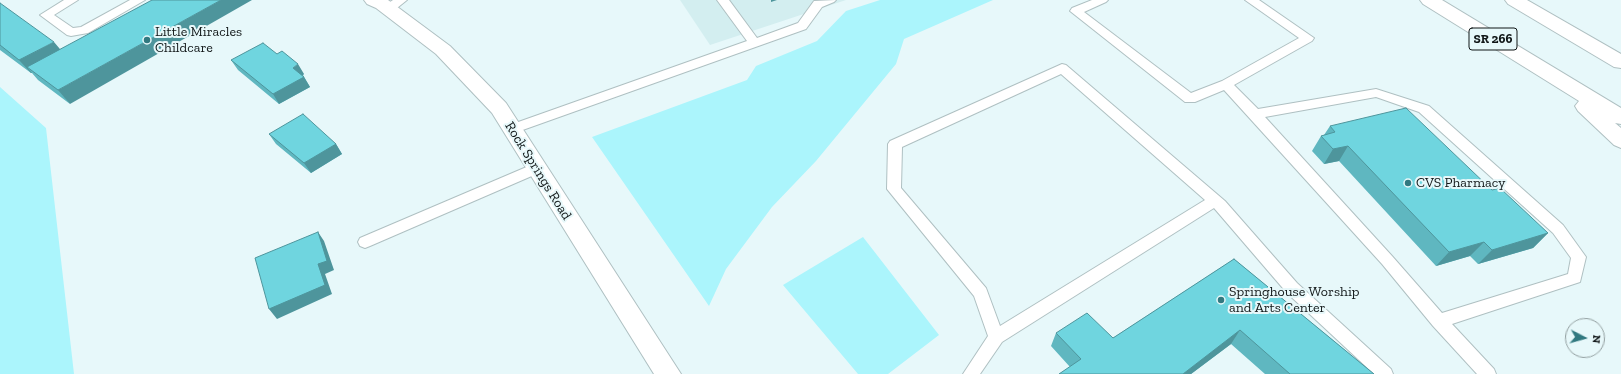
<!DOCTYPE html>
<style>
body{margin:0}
#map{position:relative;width:1621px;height:374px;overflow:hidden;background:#e7f8fa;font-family:"Zilla Slab",serif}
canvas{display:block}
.north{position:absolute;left:1565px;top:318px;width:40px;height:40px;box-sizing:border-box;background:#e7f8fa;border:1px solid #919e9f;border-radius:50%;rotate:96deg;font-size:11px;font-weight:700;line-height:16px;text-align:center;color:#101617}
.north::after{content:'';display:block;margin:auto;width:14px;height:18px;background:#317980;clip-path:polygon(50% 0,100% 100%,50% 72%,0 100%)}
</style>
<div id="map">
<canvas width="1621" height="374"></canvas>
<div class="north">N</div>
</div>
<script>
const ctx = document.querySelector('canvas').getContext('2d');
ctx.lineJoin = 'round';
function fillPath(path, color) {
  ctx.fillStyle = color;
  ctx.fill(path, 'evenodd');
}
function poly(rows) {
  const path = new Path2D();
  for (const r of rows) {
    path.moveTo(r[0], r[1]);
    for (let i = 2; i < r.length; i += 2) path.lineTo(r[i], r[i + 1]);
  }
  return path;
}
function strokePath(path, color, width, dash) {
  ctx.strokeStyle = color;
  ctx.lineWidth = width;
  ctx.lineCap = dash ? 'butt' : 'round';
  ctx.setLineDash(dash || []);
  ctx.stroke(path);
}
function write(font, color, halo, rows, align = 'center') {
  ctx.font = font + ' "Zilla Slab",serif';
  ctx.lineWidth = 4;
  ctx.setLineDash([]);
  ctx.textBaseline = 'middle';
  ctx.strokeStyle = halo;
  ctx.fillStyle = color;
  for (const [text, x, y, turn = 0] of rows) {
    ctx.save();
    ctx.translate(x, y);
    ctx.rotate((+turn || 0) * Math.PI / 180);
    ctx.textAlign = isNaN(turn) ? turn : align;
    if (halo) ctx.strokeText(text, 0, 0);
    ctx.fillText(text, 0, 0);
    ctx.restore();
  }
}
fillPath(poly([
 [680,0,846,0,710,45]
]), '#d3eef0');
fillPath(poly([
 [880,0,993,0,904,39,896,64,816,161,772,207,726,269,709,306,592,137,747,80,756,66,817,41,846,11],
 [0,87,46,128,74,374,0,374],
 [863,237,939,335,888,374,858,374,783,285]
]), '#abf5fc');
const service = poly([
 [64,0,78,0,54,15,73,28,81,27,130,0,145,0,88,33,71,36,67,35,40,15,64,0],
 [393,0,407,0,392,12,384,12,382,9,384,6,393,0],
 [717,0,729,0,757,38,798,23,814,1,836,0,834,2,822,7,806,29,517,132,507,132,505,129,507,126,747,41,717,0],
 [1092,0,1108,0,1106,2,1084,12,1191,93,1222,81,1299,38,1245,0,1259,0,1314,38,1312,41,1234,85,1258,109,1376,89,1429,106,1563,225,1586,257,1580,282,1452,324,1494,369,1496,374,1477,374,1433,326,1382,264,1224,90,1195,102,1185,102,1070,11,1072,8,1092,0],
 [1376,97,1419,112,1553,233,1571,258,1568,274,1442,313,1392,256,1265,117,1376,97],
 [1062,64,1066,65,1225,201,1297,283,1391,369,1393,374,1374,374,1287,293,1214,208,1002,342,980,374,963,374,988,336,974,296,887,189,888,144,890,141,1062,64],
 [1061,74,1205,200,1000,326,986,288,901,188,902,147,1061,74],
 [536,163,541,164,543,168,541,172,370,246,365,248,360,246,358,242,360,238,536,163]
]);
const tertiary = poly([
 [364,0,388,0,450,46,506,103,681,374,654,374,492,113,436,54,376,8,367,4,364,0]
]);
const primary = poly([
 [1420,0,1442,0,1621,108,1621,124,1615,123,1621,128,1621,148,1614,145,1578,111,1575,106,1579,101,1423,4,1420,0],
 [1505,0,1527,0,1621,54,1621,68,1614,67,1508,4,1505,0]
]);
strokePath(service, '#afc0c2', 2);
strokePath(tertiary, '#afc0c2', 2);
strokePath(primary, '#afc0c2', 2);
fillPath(service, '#fff');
fillPath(tertiary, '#fff');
fillPath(primary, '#fff');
fillPath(poly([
 [0,3,70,104,38,80,32,73,31,73,0,50],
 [231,60,304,74,303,75,310,87,279,104,238,70],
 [1330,126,1492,190,1548,233,1533,248,1478,264,1470,256,1436,266,1339,161,1324,164,1312,151,1321,136,1324,135],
 [269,134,336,144,342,154,311,173,276,144],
 [1234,259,1374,374,1265,374,1231,344,1191,374,1059,374,1070,367,1051,346,1056,333,1113,338]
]), '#5fb7c0');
fillPath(poly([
 [221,0,252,0,70,104,58,90],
 [771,0,777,0,771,2],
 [54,42,65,55,27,67,32,73,31,73,19,60],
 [298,64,304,74,299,78,293,68],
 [304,77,310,87,279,104,273,94],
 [336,144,342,154,311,173,304,163],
 [1348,146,1339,161,1324,164,1333,149],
 [318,232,324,241,334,270,325,274,332,294,277,319,269,309,318,264],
 [1548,233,1533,248,1478,264,1492,250],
 [1484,242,1470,256,1436,266,1449,252],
 [1240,330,1231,344,1191,374,1183,374]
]), '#4e959c');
const building = poly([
 [152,0,221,0,58,90,27,67,152,0],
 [0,3,54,42,19,60,0,45,0,3],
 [263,43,277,54,282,51,298,64,293,68,304,77,273,94,231,60,263,43],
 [1406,108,1492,190,1500,188,1548,233,1492,250,1484,242,1449,252,1348,146,1333,149,1321,136,1335,132,1330,126,1406,108],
 [303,114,336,144,304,163,269,134,303,114],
 [318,232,327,261,318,264,325,285,269,309,255,258,318,232],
 [1234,259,1374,374,1290,374,1240,330,1183,374,1059,374,1081,359,1056,333,1087,313,1113,338,1234,259]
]);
fillPath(building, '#6fd5df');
strokePath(building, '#4e959c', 1);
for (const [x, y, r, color] of [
 [147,40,4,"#317980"],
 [1408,183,4,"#317980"],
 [1221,300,4,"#317980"]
]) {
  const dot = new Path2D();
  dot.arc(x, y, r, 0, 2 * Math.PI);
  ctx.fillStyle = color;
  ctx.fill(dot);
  strokePath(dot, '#e7f8fa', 1.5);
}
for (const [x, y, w] of [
 [1493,39,48]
]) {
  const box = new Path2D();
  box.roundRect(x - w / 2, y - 11, w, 22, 3);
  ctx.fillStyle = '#e7f8fa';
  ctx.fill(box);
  strokePath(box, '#101617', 1);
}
write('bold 13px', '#101617', null, [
 ["SR 266",1493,39]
]);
write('14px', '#101617', '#e7f8fa', [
 ["Little Miracles",155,32],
 ["Childcare",155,48],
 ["CVS Pharmacy",1416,183],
 ["Springhouse Worship",1229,292],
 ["and Arts Center",1229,308]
], 'left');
write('14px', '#101617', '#e7f8fa', [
 ["Rock Springs Road",538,171,58]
]);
</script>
